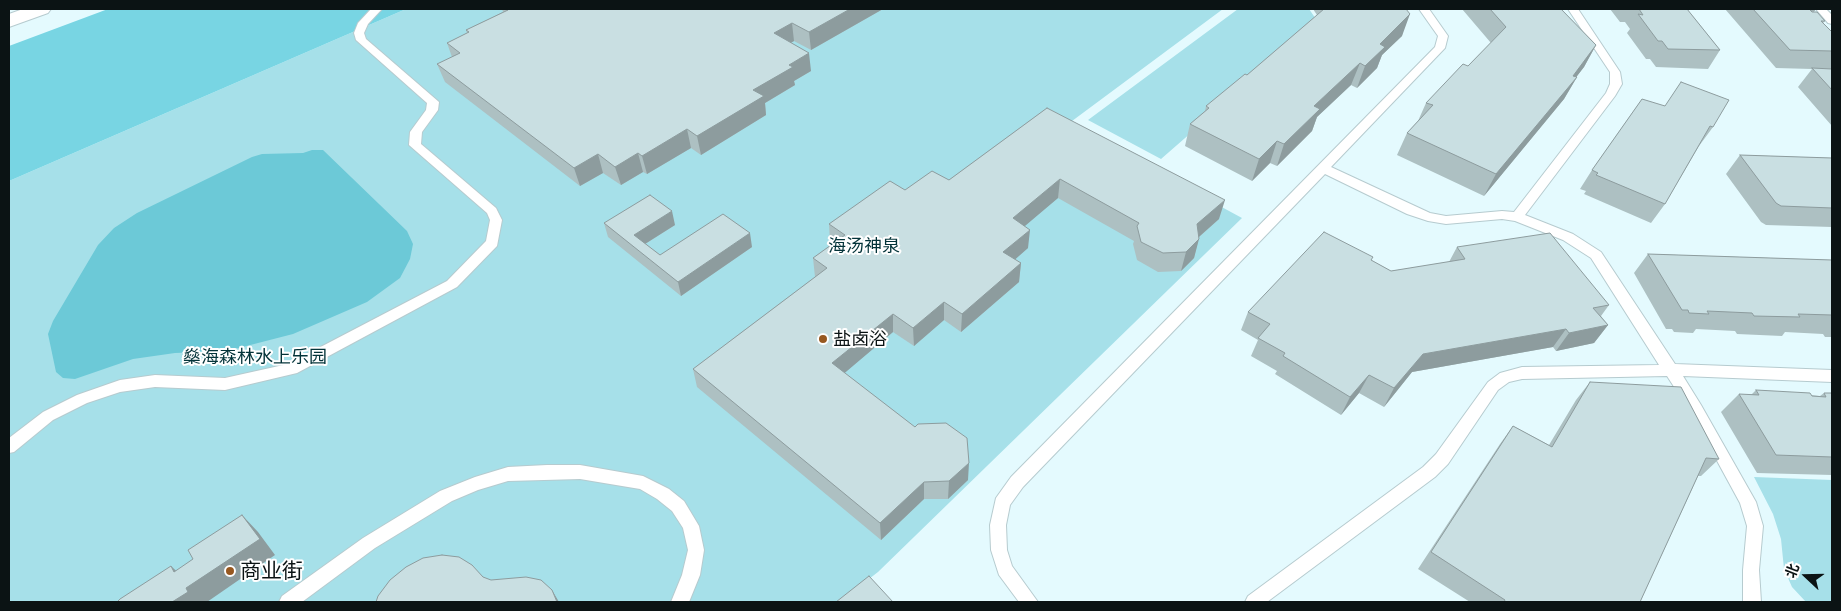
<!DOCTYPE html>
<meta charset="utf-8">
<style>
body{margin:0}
#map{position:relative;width:1841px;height:611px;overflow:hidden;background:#e4fafe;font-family:Lato,"Noto Sans SC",sans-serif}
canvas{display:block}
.frame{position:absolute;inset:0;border:10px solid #0b1314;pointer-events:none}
.north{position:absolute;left:1781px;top:551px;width:50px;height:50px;-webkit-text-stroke:4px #fff;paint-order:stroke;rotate:291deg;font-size:14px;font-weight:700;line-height:20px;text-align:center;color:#0b1314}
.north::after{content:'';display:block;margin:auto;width:18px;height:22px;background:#0b1314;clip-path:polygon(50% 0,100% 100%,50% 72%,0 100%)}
</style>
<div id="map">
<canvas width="1841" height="611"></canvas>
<div class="frame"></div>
<div class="north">北</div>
</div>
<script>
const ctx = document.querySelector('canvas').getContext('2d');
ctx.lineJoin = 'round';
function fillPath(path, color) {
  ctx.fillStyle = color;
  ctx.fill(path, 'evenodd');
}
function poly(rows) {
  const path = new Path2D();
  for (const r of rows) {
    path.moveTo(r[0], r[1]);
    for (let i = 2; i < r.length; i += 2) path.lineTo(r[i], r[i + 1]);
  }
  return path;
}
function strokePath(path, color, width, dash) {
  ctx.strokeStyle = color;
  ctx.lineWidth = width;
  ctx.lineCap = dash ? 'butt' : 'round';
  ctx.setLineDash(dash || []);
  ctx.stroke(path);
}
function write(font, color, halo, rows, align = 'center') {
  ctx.font = font + ' Lato,"Noto Sans SC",sans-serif';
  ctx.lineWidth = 4;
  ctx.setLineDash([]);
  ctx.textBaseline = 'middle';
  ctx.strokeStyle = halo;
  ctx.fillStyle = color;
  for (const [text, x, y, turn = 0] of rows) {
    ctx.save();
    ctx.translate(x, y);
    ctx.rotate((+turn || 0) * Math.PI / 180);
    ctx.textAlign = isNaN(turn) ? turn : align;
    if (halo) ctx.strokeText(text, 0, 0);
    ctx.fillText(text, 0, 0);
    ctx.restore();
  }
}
fillPath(poly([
 [406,9,1223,9,1068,124,1242,218,878,572,839,602,9,602,9,181],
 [1238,9,1309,9,1318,22,1161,159,1088,120],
 [1754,477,1832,480,1832,602,1806,602,1792,587,1784,569,1781,539,1773,514]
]), '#a6e0e9');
fillPath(poly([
 [108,9,406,9,9,181,9,46]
]), '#78d5e3');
fillPath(poly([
 [312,150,323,150,407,231,413,244,410,259,400,278,367,302,293,334,227,351,175,353,133,359,75,379,63,378,56,372,48,334,53,321,98,245,114,228,137,213,252,157,262,154,303,153]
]), '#6cc9d7');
const lane = poly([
 [371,9,382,9,368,24,364,33,366,39,439,102,438,110,422,132,421,144,496,208,502,220,497,246,457,287,297,373,225,390,155,387,120,392,87,403,53,420,14,452,9,453,9,438,43,412,77,395,120,380,155,375,225,378,288,364,447,281,486,241,490,220,487,213,409,145,410,132,426,110,427,103,356,40,354,33,358,23,371,9],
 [1419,9,1429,9,1448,36,1445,48,1331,167,1430,213,1446,216,1502,211,1514,212,1606,93,1610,84,1610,72,1568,9,1578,9,1620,72,1622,84,1615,96,1525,215,1573,234,1601,252,1675,364,1832,370,1832,382,1683,376,1701,405,1756,502,1763,526,1759,570,1761,602,1743,602,1743,570,1747,526,1740,503,1691,413,1667,376,1522,379,1509,382,1498,390,1448,464,1435,477,1267,602,1245,602,1248,596,1423,467,1436,454,1488,382,1500,373,1522,367,1659,365,1591,258,1563,240,1515,221,1502,219,1446,224,1428,221,1407,214,1325,174,1023,487,1010,505,1006,525,1007,550,1012,566,1038,602,1019,602,999,575,991,550,990,525,996,498,1011,477,1435,47,1438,36,1419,9],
 [1816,9,1826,9,1832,15,1832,24,1828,23,1816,9],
 [547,465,580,465,643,476,669,489,684,501,699,526,704,550,700,575,689,602,671,602,682,575,688,550,683,528,672,511,657,499,640,489,580,479,508,481,478,490,452,501,375,548,302,602,279,602,282,596,363,538,440,491,475,477,508,467,547,465]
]);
const primary = poly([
 [23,9,51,9,48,13,9,27,9,14,23,9]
]);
strokePath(lane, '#b6cbcf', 2);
strokePath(primary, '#b6cbcf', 2);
fillPath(lane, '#fff');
fillPath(primary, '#fff');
fillPath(poly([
 [502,9,883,9,811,50,794,41,791,43,811,71,794,81,795,85,765,103,766,115,701,155,691,148,647,174,643,172,621,185,603,173,580,186,445,82,437,64,452,57,447,43,467,33,466,30,503,12],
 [1313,9,1406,9,1402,36,1382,55,1377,68,1357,88,1351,85,1317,117,1312,131,1277,166,1270,163,1252,181,1185,146,1190,124,1205,111,1206,106,1247,75,1317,15],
 [1462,9,1561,9,1596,45,1584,67,1576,77,1577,77,1564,99,1484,196,1397,155,1407,133,1418,121,1426,103,1468,66,1491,43],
 [1610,9,1687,9,1720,50,1708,69,1656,67,1650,59,1646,59,1627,33,1630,29,1625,22,1620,22],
 [1725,9,1814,9,1815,10,1814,12,1825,21,1823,23,1832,32,1832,126,1798,87,1812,69,1776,68],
 [1642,99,1713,127,1699,146,1665,204,1651,223,1584,194,1586,191,1580,189,1592,170],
 [1047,108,1219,219,1199,237,1194,258,1181,271,1158,272,1137,260,1133,244,1134,241,1058,198,1024,226,1028,248,1015,259,1021,263,1019,282,961,332,944,320,914,346,893,332,844,373,968,480,948,499,924,499,881,540,697,387,693,369,815,277,813,258,832,244,830,243,829,224,905,190,949,180],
 [1740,155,1832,158,1832,227,1766,225,1761,222,1726,174],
 [604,223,675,225,645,244,660,255,752,247,681,296,608,237],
 [1457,247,1609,305,1601,316,1608,325,1594,343,1556,351,1553,347,1412,372,1384,407,1359,393,1341,415,1275,374,1277,371,1251,356,1258,340,1241,330,1248,312,1371,260,1391,271,1449,262],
 [1648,254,1832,260,1832,337,1825,337,1823,334,1785,332,1782,336,1737,334,1735,331,1696,329,1693,333,1674,332,1672,329,1666,329,1634,273],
 [1590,382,1719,459,1701,476,1698,476,1640,602,1470,602,1418,569,1500,444,1513,426,1549,445,1576,400],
 [1756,390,1820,396,1824,393,1832,393,1832,475,1757,473,1721,412,1739,394,1751,395]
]), '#adc0c2');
fillPath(poly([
 [850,9,883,9,811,50,809,32],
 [1410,14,1402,36,1382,55,1377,68,1357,88,1365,66,1380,44],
 [792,23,794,41,776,51,774,33],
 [1596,45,1584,67,1568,88,1577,77,1564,99,1484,196,1496,174],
 [809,53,811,71,794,81,795,85,765,103,766,115,701,155,697,136,753,90,789,65],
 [1360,63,1351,85,1317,117,1312,131,1277,166,1284,144,1314,106],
 [687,129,691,148,647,174,642,156],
 [1277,141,1270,163,1252,181,1259,159],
 [638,153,643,172,621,185,615,167],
 [598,154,603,173,580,186,574,168],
 [1060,179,1058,198,1012,237,1013,218],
 [1225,200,1219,219,1192,243,1197,224],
 [672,211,675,225,637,249,634,235],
 [1030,230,1028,248,1002,271,1003,252],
 [750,233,752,247,681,296,678,282],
 [1199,239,1194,258,1181,271,1186,252],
 [1021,263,1019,282,961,332,962,314],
 [944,302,944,320,914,346,913,328],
 [893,314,893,332,834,382,832,363],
 [1608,325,1594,343,1556,351,1569,333],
 [1566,329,1553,347,1412,372,1384,407,1394,388,1423,354],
 [1369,375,1359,393,1341,415,1350,397],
 [969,463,968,480,948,499,949,481],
 [924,482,924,499,881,540,880,523],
 [242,515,258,532,275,555,207,602,172,602,171,566,189,583],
 [552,590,559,602,557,602]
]), '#8d9c9e');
const building = poly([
 [506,9,850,9,809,32,792,23,774,33,809,53,789,65,793,67,753,90,764,96,697,136,687,129,642,156,638,153,615,167,598,154,574,168,437,64,460,53,447,43,469,32,466,30,508,10,506,9],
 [1324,9,1406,9,1410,14,1380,44,1385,47,1365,66,1360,63,1314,106,1320,109,1284,144,1277,141,1259,159,1190,124,1209,108,1206,106,1245,74,1247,75,1324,9],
 [1490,9,1561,9,1596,45,1573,76,1577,77,1496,174,1407,133,1433,105,1426,103,1463,64,1468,66,1506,27,1490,9],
 [1639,9,1687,9,1720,50,1668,49,1662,41,1658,41,1638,14,1643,15,1639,9],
 [1753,9,1814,9,1815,10,1810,10,1812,12,1817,12,1825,21,1821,21,1832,32,1832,51,1790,50,1753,9],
 [1812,68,1832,69,1832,90,1812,68],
 [1681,82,1729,100,1713,127,1710,126,1665,204,1596,175,1598,173,1592,170,1642,99,1665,106,1681,82],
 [1047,108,1225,200,1197,224,1199,239,1186,252,1163,253,1141,242,1137,226,1139,223,1060,179,1013,218,1030,230,1003,252,1021,263,962,314,944,302,913,328,893,314,832,363,915,427,918,424,946,423,967,438,969,463,949,481,924,482,880,523,693,369,827,268,813,258,845,235,829,224,890,181,905,190,932,171,949,180,1047,108],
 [1740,155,1832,158,1832,208,1781,206,1776,203,1740,155],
 [650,195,672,211,634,235,660,255,723,214,750,233,678,282,604,223,650,195],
 [1324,232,1373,257,1371,260,1391,271,1465,259,1457,247,1550,233,1609,305,1593,308,1608,325,1569,333,1566,329,1423,354,1394,388,1369,375,1350,397,1283,356,1285,353,1258,338,1270,324,1248,312,1324,232],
 [1648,254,1832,260,1832,315,1798,314,1800,317,1754,316,1752,313,1707,311,1709,314,1689,313,1688,310,1682,310,1648,254],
 [1590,382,1681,387,1719,459,1706,458,1640,602,1504,602,1505,600,1431,552,1513,426,1552,447,1590,382],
 [1756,390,1810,393,1812,396,1826,397,1824,393,1832,393,1832,457,1776,455,1739,394,1759,395,1756,390],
 [242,515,260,539,186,588,188,592,172,602,117,602,120,599,171,566,174,572,193,559,188,550,242,515],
 [442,555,459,557,472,565,483,577,491,580,526,577,541,580,552,590,557,602,376,602,378,596,390,580,406,567,423,558,442,555],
 [869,576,893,602,836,602,869,576]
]);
fillPath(building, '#c9dfe2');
strokePath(building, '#8d9c9e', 1);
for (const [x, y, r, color] of [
 [823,339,5,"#975820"],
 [230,571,5,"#975820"]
]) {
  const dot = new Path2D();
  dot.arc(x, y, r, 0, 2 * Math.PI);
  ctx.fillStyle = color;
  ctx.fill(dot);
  strokePath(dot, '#fff', 2);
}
write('18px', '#033339', '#fff', [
 ["海汤神泉",864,246],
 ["燊海森林水上乐园",255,357]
]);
write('18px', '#0b1314', '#fff', [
 ["盐卤浴",833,339]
], 'left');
write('21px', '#0b1314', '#fff', [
 ["商业街",240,571]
], 'left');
</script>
